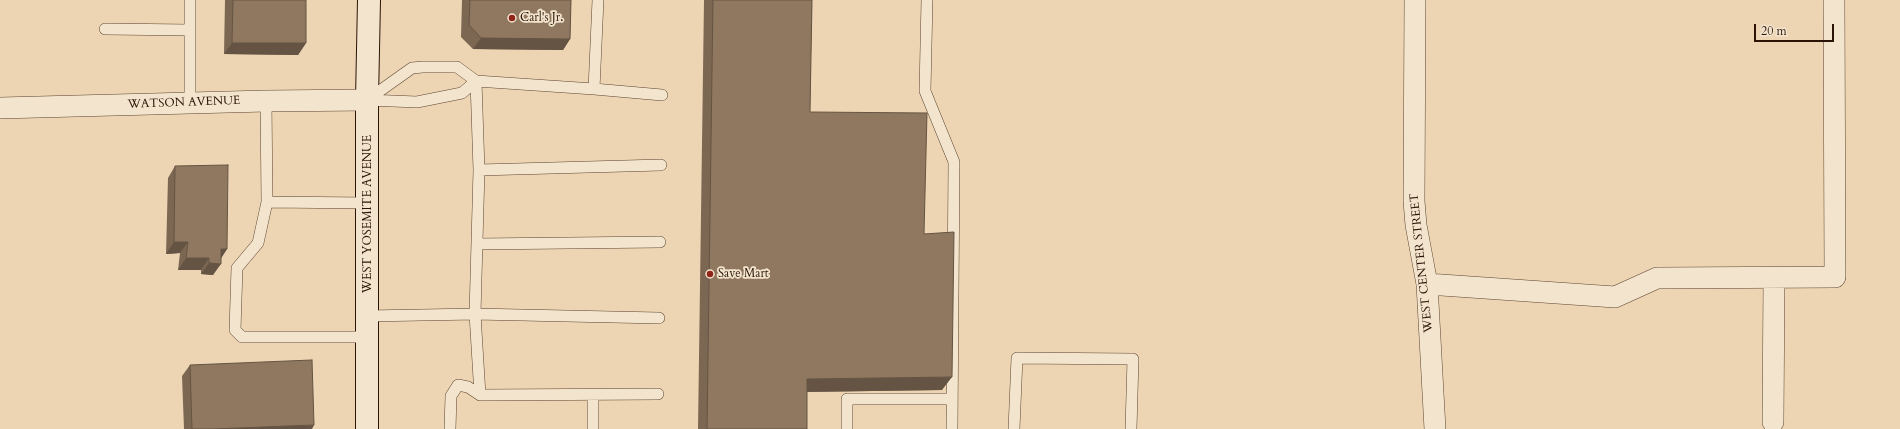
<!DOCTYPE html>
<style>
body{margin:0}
#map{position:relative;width:1900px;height:429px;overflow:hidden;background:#edd5b3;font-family:Cardo,serif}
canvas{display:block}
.scale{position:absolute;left:1754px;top:24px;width:80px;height:18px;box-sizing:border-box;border:2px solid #2b1406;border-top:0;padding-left:5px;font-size:12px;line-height:14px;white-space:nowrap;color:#2b1406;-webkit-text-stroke:3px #f3e4ce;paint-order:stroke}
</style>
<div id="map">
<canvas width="1900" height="429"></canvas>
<div class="scale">20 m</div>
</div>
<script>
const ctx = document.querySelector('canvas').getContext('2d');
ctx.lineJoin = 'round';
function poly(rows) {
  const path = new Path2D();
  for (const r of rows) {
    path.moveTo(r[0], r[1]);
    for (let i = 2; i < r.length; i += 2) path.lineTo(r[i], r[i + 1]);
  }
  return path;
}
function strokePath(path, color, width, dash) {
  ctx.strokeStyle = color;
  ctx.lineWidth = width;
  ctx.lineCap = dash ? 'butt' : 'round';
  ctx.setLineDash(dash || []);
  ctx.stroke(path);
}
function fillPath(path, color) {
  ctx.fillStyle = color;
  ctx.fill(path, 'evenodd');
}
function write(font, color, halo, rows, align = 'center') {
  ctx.font = font + ' Cardo,serif';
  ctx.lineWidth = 3.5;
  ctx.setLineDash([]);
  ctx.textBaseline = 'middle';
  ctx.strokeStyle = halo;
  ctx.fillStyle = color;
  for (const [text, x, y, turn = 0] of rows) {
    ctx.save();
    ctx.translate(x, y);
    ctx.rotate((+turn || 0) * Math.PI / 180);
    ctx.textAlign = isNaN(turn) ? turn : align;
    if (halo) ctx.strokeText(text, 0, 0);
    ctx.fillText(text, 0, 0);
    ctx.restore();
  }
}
const lane = poly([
 [190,0,190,103],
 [927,0,925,91,954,162,952,429],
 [105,29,190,30],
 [476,81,479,170,475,314,659,318],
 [594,89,598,0],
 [367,100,412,68,423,67,457,67,476,81,594,89,662,95],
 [367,100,417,102,462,93,476,81],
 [266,101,267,202,368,203],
 [479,170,661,165],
 [267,202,258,243,237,268,235,330,242,337,368,337],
 [477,244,660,242],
 [368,316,475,314,480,395,658,394],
 [450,429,451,396,458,385,468,387,480,395],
 [593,429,593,395],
 [847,429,847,399,952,399],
 [1014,429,1017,358,1133,359,1131,429]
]);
const street = poly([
 [1415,0,1414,201,1416,225,1427,284,1435,429],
 [0,108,266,101,367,100],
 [1427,284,1615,297,1657,278,1835,277,1834,0],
 [1773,422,1774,278]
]);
const secondary = poly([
 [367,429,367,100,369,0]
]);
strokePath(lane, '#5c4431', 12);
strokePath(street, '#5c4431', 22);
strokePath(secondary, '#2b1406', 24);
strokePath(lane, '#f3e4ce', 11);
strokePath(street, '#f3e4ce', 21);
strokePath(secondary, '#f3e4ce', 22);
fillPath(poly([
 [225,0,306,0,306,43,298,55,224,54],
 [462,0,571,0,570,39,563,50,473,49,461,37],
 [704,0,812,0,810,112,924,234,942,390,807,392,807,429,698,429],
 [175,166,227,249,221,258,213,275,201,274,201,270,178,270,180,253,166,254,168,178],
 [190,365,312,429,184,429,182,376]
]), '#7c6753');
fillPath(poly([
 [481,38,570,39,563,50,473,49],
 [232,43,306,43,298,55,224,54],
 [174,242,188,242,180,253,166,254],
 [221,249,227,249,220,260],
 [186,258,209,258,201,270,178,270],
 [209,263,221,264,213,275,201,274],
 [952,377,942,390,798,392,807,379],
 [314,425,312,429,213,429]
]), '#655443');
const building = poly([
 [233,0,306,0,306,43,232,43,233,0],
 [470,0,571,0,570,39,481,38,469,25,470,0],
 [713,0,812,0,810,112,927,113,924,234,954,232,952,377,807,379,807,429,707,429,713,0],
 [228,165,227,249,221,249,221,264,209,263,209,258,186,258,188,242,174,242,175,166,228,165],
 [312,360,314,425,213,429,192,429,190,365,312,360]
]);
fillPath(building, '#907860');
strokePath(building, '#655443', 1);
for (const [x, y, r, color] of [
 [512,18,4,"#8f2418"],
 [710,274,4,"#8f2418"]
]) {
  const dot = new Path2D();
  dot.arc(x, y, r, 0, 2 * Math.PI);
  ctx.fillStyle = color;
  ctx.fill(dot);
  strokePath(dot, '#f3e4ce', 1.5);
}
write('12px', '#2b1406', '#f3e4ce', [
 ["Carl's Jr.",520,18],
 ["Save Mart",718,274]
], 'left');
write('12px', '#2b1406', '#f3e4ce', [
 ["WATSON AVENUE",184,103,-2],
 ["WEST YOSEMITE AVENUE",368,214,-90],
 ["WEST CENTER STREET",1422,263,-96]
]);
</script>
